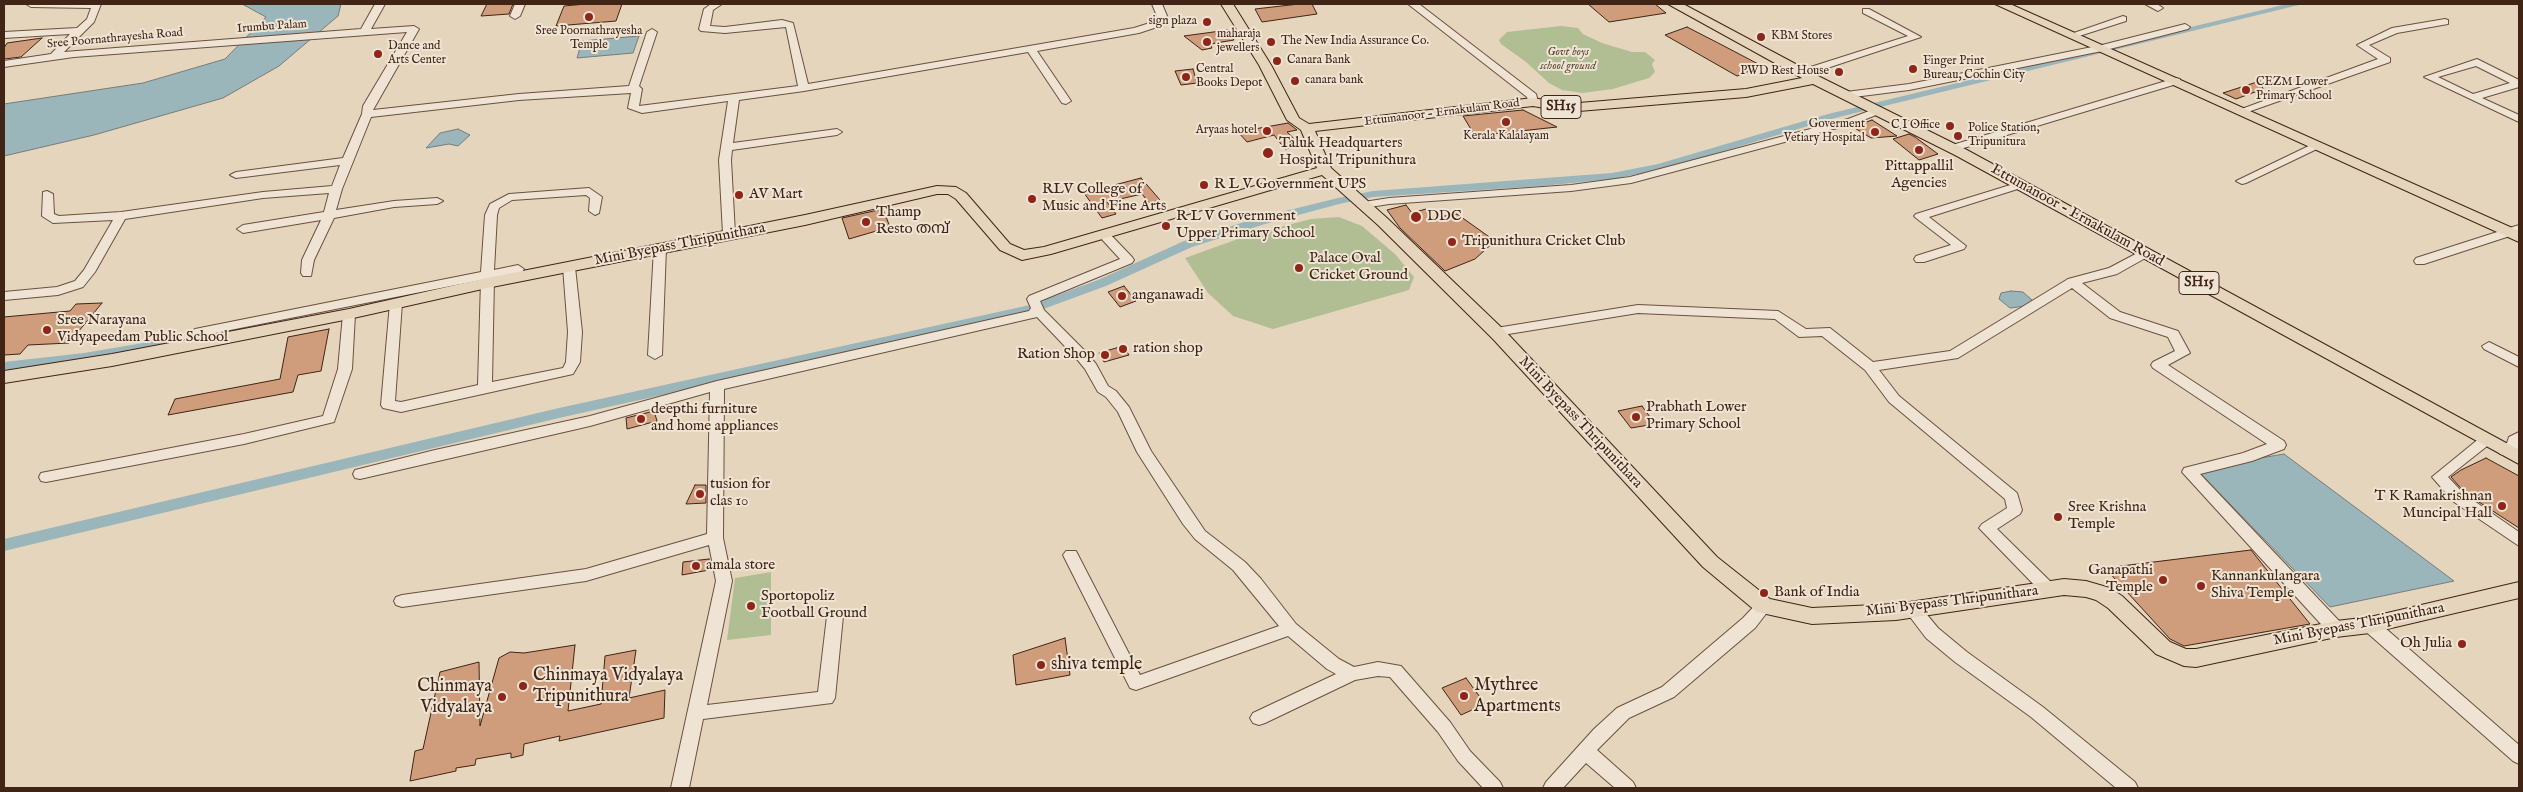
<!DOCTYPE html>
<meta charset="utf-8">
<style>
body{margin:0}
#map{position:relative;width:2523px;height:792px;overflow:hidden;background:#e6d5bd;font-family:"IM FELL English",serif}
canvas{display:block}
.frame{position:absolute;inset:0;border:5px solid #402415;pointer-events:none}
</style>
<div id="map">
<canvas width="2523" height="792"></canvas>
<div class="frame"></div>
</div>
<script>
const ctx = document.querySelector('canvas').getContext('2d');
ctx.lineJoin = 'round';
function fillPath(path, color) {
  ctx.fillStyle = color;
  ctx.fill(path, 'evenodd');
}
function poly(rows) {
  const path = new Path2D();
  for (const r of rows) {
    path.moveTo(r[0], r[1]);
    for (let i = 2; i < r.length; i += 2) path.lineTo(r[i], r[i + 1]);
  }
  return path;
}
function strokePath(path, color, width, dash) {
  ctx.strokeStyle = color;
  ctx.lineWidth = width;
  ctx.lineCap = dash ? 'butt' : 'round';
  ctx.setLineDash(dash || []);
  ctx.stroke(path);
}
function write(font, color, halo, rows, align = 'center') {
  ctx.font = font + ' "IM FELL English","Noto Sans Malayalam",serif';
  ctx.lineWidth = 4;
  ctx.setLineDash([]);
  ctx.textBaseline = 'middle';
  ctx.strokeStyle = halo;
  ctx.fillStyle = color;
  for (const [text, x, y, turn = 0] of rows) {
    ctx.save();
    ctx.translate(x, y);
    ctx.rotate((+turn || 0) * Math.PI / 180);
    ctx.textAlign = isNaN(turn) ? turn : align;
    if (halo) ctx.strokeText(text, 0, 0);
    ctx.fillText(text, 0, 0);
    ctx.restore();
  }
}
fillPath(poly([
 [1561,26,1578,28,1583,34,1602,43,1632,52,1645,52,1655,60,1652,64,1655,72,1649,78,1613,89,1583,93,1562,90,1549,83,1526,62,1501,44,1499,40,1507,32],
 [1339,217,1362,226,1395,254,1414,277,1409,290,1273,329,1233,316,1208,293,1185,258,1249,235,1311,219],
 [771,572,771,635,727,640,735,578]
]), '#b1be94');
const water = poly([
 [242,4,341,4,338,16,279,66,223,98,94,135,4,156,4,104,143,83,225,59,266,17,242,4],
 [639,36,633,53,577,58,582,41,639,36],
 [458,129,470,135,458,146,449,144,426,148,440,133,458,129],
 [2011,291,2023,292,2032,300,2026,306,2010,308,1999,299,2001,293,2011,291],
 [2284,454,2454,581,2330,607,2196,469,2284,454]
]);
fillPath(water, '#9ab6bb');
strokePath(water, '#767c79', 1);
fillPath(poly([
 [2287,4,2303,4,1835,118,1660,170,1612,179,1542,186,1373,197,1339,204,1265,224,1192,247,1106,286,1038,311,559,418,4,551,4,539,559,408,1030,305,1098,280,1184,241,1257,218,1338,198,1373,191,1612,173,1658,164,1828,114,2287,4],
 [174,335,179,336,181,339,179,342,143,351,84,361,4,370,4,362,84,353,143,343,174,335]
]), '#9ab6bb');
const building = poly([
 [487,4,513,4,509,14,481,16,487,4],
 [586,4,622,4,616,21,556,26,564,6,586,4],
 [1299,4,1312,4,1317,14,1262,22,1255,9,1299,4],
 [1588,4,1655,4,1666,13,1609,22,1588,4],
 [1687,27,1722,45,1762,66,1737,76,1665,35,1687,27],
 [1228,30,1234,40,1210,44,1212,48,1202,50,1184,36,1228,30],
 [42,38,21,57,4,59,4,48,7,43,42,38],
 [1193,69,1197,83,1181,85,1175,71,1193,69],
 [2260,81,2263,89,2236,99,2223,93,2260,81],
 [1523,110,1557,127,1475,136,1463,116,1523,110],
 [1872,120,1897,136,1871,138,1853,127,1872,120],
 [1288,123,1297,130,1287,132,1302,146,1285,149,1274,135,1247,142,1238,132,1288,123],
 [1909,134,1915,137,1938,154,1919,160,1893,139,1909,134],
 [1141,178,1160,200,1149,203,1142,194,1107,202,1116,214,1102,218,1084,193,1141,178],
 [1406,205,1412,213,1426,209,1433,218,1457,214,1495,241,1475,259,1445,271,1400,228,1387,210,1406,205],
 [883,209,890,227,849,239,842,218,883,209],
 [1124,286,1136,301,1120,307,1108,292,1124,286],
 [102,303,69,343,28,345,20,354,4,355,4,317,70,311,76,304,102,303],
 [329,329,321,371,298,375,293,392,168,415,175,399,280,379,288,337,329,329],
 [1123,346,1129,355,1104,362,1099,353,1123,346],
 [1642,406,1655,424,1631,428,1618,411,1642,406],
 [654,411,657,421,627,429,626,418,654,411],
 [2486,458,2519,476,2519,528,2465,493,2451,477,2461,470,2486,458],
 [695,485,706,485,706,503,686,504,695,485],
 [2251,550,2310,624,2184,646,2170,639,2105,568,2251,550],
 [709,559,709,570,682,575,683,562,709,559],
 [1065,638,1070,675,1016,685,1013,655,1065,638],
 [575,645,568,711,601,704,605,656,636,650,629,698,665,690,664,718,559,741,560,736,524,744,523,755,511,758,511,753,476,759,475,765,456,768,456,771,410,781,415,751,423,749,440,672,479,662,480,726,499,658,510,652,524,653,575,645],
 [1466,678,1485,704,1461,715,1442,688,1466,678]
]);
fillPath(building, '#d09d7c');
strokePath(building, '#402415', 1);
const minor = poly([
 [26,4,101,4,94,22,64,52,361,29,375,4,385,4,371,29,414,26,419,29,373,110,519,94,629,86,647,32,652,29,657,32,639,86,642,89,639,106,798,86,786,27,725,33,701,31,699,29,704,9,711,4,722,4,713,10,710,26,725,27,782,20,793,23,808,84,1134,28,1153,22,1157,16,1152,4,1162,4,1167,16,1160,26,1139,33,1037,51,1071,101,1066,104,1062,103,1028,52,804,91,739,100,733,143,837,129,842,132,837,135,732,150,731,160,735,234,729,238,723,234,719,160,728,101,642,113,628,108,631,93,519,100,371,117,342,189,336,210,394,201,437,198,443,201,437,204,394,207,334,218,314,260,311,276,303,276,301,273,302,260,321,220,243,233,237,229,243,225,324,212,329,193,263,198,125,219,95,272,83,287,58,295,4,300,4,292,57,287,75,281,84,270,113,220,53,223,42,216,43,192,47,191,53,194,54,214,59,216,121,212,263,192,332,186,340,165,236,178,230,175,236,172,343,158,362,114,363,106,407,32,74,57,4,67,4,61,51,54,70,34,4,38,4,32,77,28,87,19,91,8,31,7,26,4],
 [515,4,525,4,520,16,515,19,510,16,515,4],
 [1408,4,1419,4,1536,94,1538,102,1537,104,1529,104,1527,97,1408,4],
 [2145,4,2157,4,2163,8,2158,11,2145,4],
 [1863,9,1869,9,1921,37,1806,75,1798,75,1798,71,1908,36,1863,13,1863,9],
 [2123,16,2126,17,2126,21,2073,38,2068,35,2123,16],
 [2445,19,2448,20,2448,24,2397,33,2369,45,2390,58,2390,62,2245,113,2237,113,2236,111,2378,59,2357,45,2392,28,2445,19],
 [2185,24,2190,27,2188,29,2102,51,1909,90,1846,98,1841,95,1846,92,1909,84,2102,45,2185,24],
 [2477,59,2519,80,2519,87,2482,98,2519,115,2519,122,2424,77,2477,59],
 [2476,66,2510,83,2473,94,2438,77,2476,66],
 [2176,78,2180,79,2180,83,1957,150,1949,150,1947,148,1949,146,2176,78],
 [1877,108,1881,109,1881,113,1856,123,1631,183,1571,191,1389,204,1364,208,1358,205,1364,202,1389,198,1571,185,1630,177,1848,119,1877,108],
 [2317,142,2321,143,2321,147,2246,183,2242,184,2236,181,2317,142],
 [2020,182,2026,185,2024,187,1929,217,1966,246,1964,249,1924,262,1916,262,1914,259,1916,256,1951,245,1916,218,1914,216,1916,214,2020,182],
 [589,188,602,197,599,213,595,215,589,211,590,198,586,195,512,200,499,208,497,215,494,270,518,265,524,269,522,272,494,278,492,382,563,368,566,362,568,332,563,267,569,263,575,267,582,332,580,362,573,374,401,412,383,408,381,405,390,303,396,299,402,303,395,401,401,402,478,385,481,280,195,337,188,333,195,329,481,272,485,215,490,204,509,194,589,188],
 [2519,225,2519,233,2424,264,2416,264,2414,261,2416,258,2519,225],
 [1104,231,1108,232,1132,257,1134,260,1132,263,1040,301,1044,310,1086,352,1096,364,1108,386,1116,391,1129,407,1151,451,1205,531,1245,562,1261,579,1296,624,1339,659,1354,667,1378,662,1401,666,1450,722,1470,751,1500,782,1503,788,1483,788,1458,761,1438,732,1390,677,1378,676,1355,680,1265,723,1259,725,1253,723,1250,718,1253,713,1336,674,1327,669,1288,636,1136,690,1130,688,1063,555,1066,551,1076,551,1140,675,1279,626,1233,570,1195,539,1183,524,1137,452,1118,412,1106,397,1098,392,1085,369,1076,358,1037,317,724,389,723,538,732,581,707,705,818,692,827,616,829,612,835,610,841,612,843,616,835,698,832,703,703,719,689,788,671,788,716,581,709,545,586,581,402,607,396,605,394,601,396,597,402,595,586,569,707,534,710,392,590,426,360,479,355,478,353,474,355,470,435,450,590,416,717,381,1029,311,1031,308,1027,299,1029,296,1120,259,1098,235,1104,231],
 [660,244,666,248,662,355,655,359,648,355,654,248,660,244],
 [2145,249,2151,253,2149,256,2117,274,2082,283,2120,312,2178,331,2190,353,2168,365,2284,441,2286,445,2284,449,2252,461,2200,474,2342,624,2344,629,2342,634,2336,635,2330,634,2182,472,2184,468,2243,453,2267,444,2153,368,2151,365,2153,362,2175,351,2168,337,2110,318,2072,288,1958,358,1879,370,1899,396,2017,493,2022,510,2020,514,1997,529,2054,585,2056,589,2054,593,2048,595,2042,593,1979,528,1982,524,2007,508,2005,499,1889,402,1865,370,1822,336,1799,337,1775,319,1638,313,1496,336,1489,332,1496,328,1638,305,1778,311,1806,329,1830,328,1873,362,1950,351,2068,279,2109,268,2145,249],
 [349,310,355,314,352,369,334,422,244,444,46,482,41,481,39,477,41,473,46,472,244,434,323,416,338,369,343,314,349,310],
 [2489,342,2519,357,2519,367,2484,349,2482,346,2489,342],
 [2519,432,2519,449,2505,455,2500,454,2498,450,2500,446,2507,443,2509,437,2519,432],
 [2486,435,2491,437,2493,440,2491,443,2448,477,2464,494,2519,532,2519,546,2454,502,2432,477,2481,437,2486,435],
 [1764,600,1770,602,1772,606,1755,628,1674,697,1629,718,1597,750,1633,782,1636,788,1615,788,1586,763,1563,788,1543,788,1546,782,1594,729,1617,708,1662,687,1743,618,1758,602,1764,600],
 [1913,603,1919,605,1938,628,1967,652,2043,707,2135,782,2138,788,2116,788,2031,717,1955,662,1926,638,1907,613,1905,609,1907,605,1913,603],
 [2370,619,2376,620,2519,745,2519,764,2513,761,2364,630,2362,625,2364,620,2370,619]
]);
const major = poly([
 [1221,4,1233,4,1271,65,1299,118,1309,124,1533,98,1567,104,1746,89,1802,78,1668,4,1683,4,1820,77,1965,149,2519,450,2519,464,1955,155,1813,84,1746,97,1567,112,1533,106,1315,131,1331,168,1388,219,1505,331,1717,557,1770,599,1812,608,1896,604,2064,579,2086,581,2110,588,2122,596,2170,642,2186,649,2196,649,2336,621,2370,617,2519,582,2519,598,2370,633,2336,637,2196,667,2184,666,2156,654,2108,608,2096,600,2086,597,2064,595,1896,620,1812,624,1757,612,1703,567,1493,339,1378,225,1322,175,1051,254,1022,260,1000,250,956,199,948,194,937,194,805,225,487,288,349,319,112,366,4,383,4,371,112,354,349,309,487,278,805,215,937,186,956,187,966,193,1010,244,1024,250,1044,247,1317,168,1301,130,1287,120,1259,65,1221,4],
 [1995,4,2010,4,2519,231,2519,242,1995,4]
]);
strokePath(minor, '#6a503f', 2);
strokePath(major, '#402415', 2);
fillPath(minor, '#efe4d4');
fillPath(major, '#e6d5bd');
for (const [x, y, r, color] of [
 [589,17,5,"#8f2418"],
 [1207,22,5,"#8f2418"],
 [1761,37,5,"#8f2418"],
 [1207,42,5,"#8f2418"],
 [1271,42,5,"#8f2418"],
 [378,54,5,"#8f2418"],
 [1277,61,5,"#8f2418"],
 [1913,69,5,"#8f2418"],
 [1839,72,5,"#8f2418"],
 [1186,77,5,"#8f2418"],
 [1295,81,5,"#8f2418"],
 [2246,90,5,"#8f2418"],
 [1506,122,5,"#8f2418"],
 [1950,126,5,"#8f2418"],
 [1267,131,5,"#8f2418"],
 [1875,132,5,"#8f2418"],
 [1958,136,5,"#8f2418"],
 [1919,150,5,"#8f2418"],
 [1268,153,6,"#8f2418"],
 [1204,185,5,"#8f2418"],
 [739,195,5,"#8f2418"],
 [1032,199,5,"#8f2418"],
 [1416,217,6,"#8f2418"],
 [866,222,5,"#8f2418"],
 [1166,226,5,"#8f2418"],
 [1452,242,5,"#8f2418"],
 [1299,268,5,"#8f2418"],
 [1122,296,5,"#8f2418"],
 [47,330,5,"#8f2418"],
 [1123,349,5,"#8f2418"],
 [1105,355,5,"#8f2418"],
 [1636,417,5,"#8f2418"],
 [641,419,5,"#8f2418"],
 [700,494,5,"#8f2418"],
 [2502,506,5,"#8f2418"],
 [2058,517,5,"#8f2418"],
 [696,566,5,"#8f2418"],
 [2163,580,5,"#8f2418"],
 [2201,586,5,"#8f2418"],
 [1764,593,5,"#8f2418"],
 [751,606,5,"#8f2418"],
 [2462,644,5,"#8f2418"],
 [1041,665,5,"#8f2418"],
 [523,686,5,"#8f2418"],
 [1464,696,5,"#8f2418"],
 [502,697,5,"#8f2418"]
]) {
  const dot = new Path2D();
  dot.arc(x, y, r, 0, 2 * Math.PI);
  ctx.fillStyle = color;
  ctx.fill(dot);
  strokePath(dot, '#efe4d4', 2);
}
write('12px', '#402415', '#efe4d4', [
 ["sign plaza",1197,22,"right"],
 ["Sree Poornathrayesha",589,32,"center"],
 ["Temple",589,46,"center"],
 ["maharaja",1217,35],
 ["jewellers",1217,49],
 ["KBM Stores",1771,37],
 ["The New India Assurance Co.",1281,42],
 ["Dance and",388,47],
 ["Arts Center",388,61],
 ["Canara Bank",1287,61],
 ["Finger Print",1923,62],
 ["Bureau, Cochin City",1923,76],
 ["Central",1196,70],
 ["Books Depot",1196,84],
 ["PWD Rest House",1829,72,"right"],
 ["canara bank",1305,81],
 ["CEZM Lower",2256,83],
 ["Primary School",2256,97],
 ["Goverment",1865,125,"right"],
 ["Vetiary Hospital",1865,139,"right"],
 ["C I Office",1940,126,"right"],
 ["Police Station,",1968,129],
 ["Tripunitura",1968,143],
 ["Aryaas hotel",1257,131,"right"],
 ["Kerala Kalalayam",1506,137,"center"]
], 'left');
write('12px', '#402415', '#efe4d4', [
 ["Irumbu Palam",272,27,-4],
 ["Sree Poornathrayesha Road",115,39,-5],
 ["Ettumanoor - Ernakulam Road",1442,113,-7]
]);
write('italic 12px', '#5c4a35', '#efe4d4', [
 ["Govt boys",1568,53],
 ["school ground",1568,67]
]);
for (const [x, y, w] of [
 [1561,107,40],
 [2199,283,40]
]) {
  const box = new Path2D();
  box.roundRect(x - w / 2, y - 11.5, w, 23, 4);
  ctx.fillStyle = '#efe4d4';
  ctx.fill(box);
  strokePath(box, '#402415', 1);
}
write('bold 14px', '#402415', null, [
 ["SH15",1561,107],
 ["SH15",2199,283]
]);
write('15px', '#402415', '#efe4d4', [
 ["Taluk Headquarters",1279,144],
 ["Hospital Tripunithura",1279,161],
 ["Pittappallil",1919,167,"center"],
 ["Agencies",1919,184,"center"],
 ["R L V Government UPS",1214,185],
 ["RLV College of",1042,190],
 ["Music and Fine Arts",1042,207],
 ["AV Mart",749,195],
 ["Thamp",876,213],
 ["Resto തമ്പ്",876,230],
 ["R L V Government",1176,217],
 ["Upper Primary School",1176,234],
 ["DDC",1427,217],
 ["Tripunithura Cricket Club",1462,242],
 ["Palace Oval",1309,259],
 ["Cricket Ground",1309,276],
 ["anganawadi",1132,296],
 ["Sree Narayana",57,321],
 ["Vidyapeedam Public School",57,338],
 ["ration shop",1133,349],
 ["Ration Shop",1095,355,"right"],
 ["Prabhath Lower",1646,408],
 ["Primary School",1646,425],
 ["deepthi furniture",651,410],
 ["and home appliances",651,427],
 ["tusion for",710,485],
 ["clas 10",710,502],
 ["T K Ramakrishnan",2492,497,"right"],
 ["Muncipal Hall",2492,514,"right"],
 ["Sree Krishna",2068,508],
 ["Temple",2068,525],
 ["amala store",706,566],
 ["Ganapathi",2153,571,"right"],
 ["Temple",2153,588,"right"],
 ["Kannankulangara",2211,577],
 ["Shiva Temple",2211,594],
 ["Bank of India",1774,593],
 ["Sportopoliz",761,597],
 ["Football Ground",761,614],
 ["Oh Julia",2452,644,"right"]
], 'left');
write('15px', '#402415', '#efe4d4', [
 ["Ettumanoor - Ernakulam Road",2077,216,29],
 ["Mini Byepass Thripunithara",680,245,-11],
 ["Mini Byepass Thripunithara",1580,423,47],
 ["Mini Byepass Thripunithara",1952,602,-7],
 ["Mini Byepass Thripunithara",2359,625,-11]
]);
write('18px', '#402415', '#efe4d4', [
 ["shiva temple",1051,665],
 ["Chinmaya Vidyalaya",533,676],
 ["Tripunithura",533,697],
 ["Mythree",1474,686],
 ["Apartments",1474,707],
 ["Chinmaya",492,687,"right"],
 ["Vidyalaya",492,708,"right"]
], 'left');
</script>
